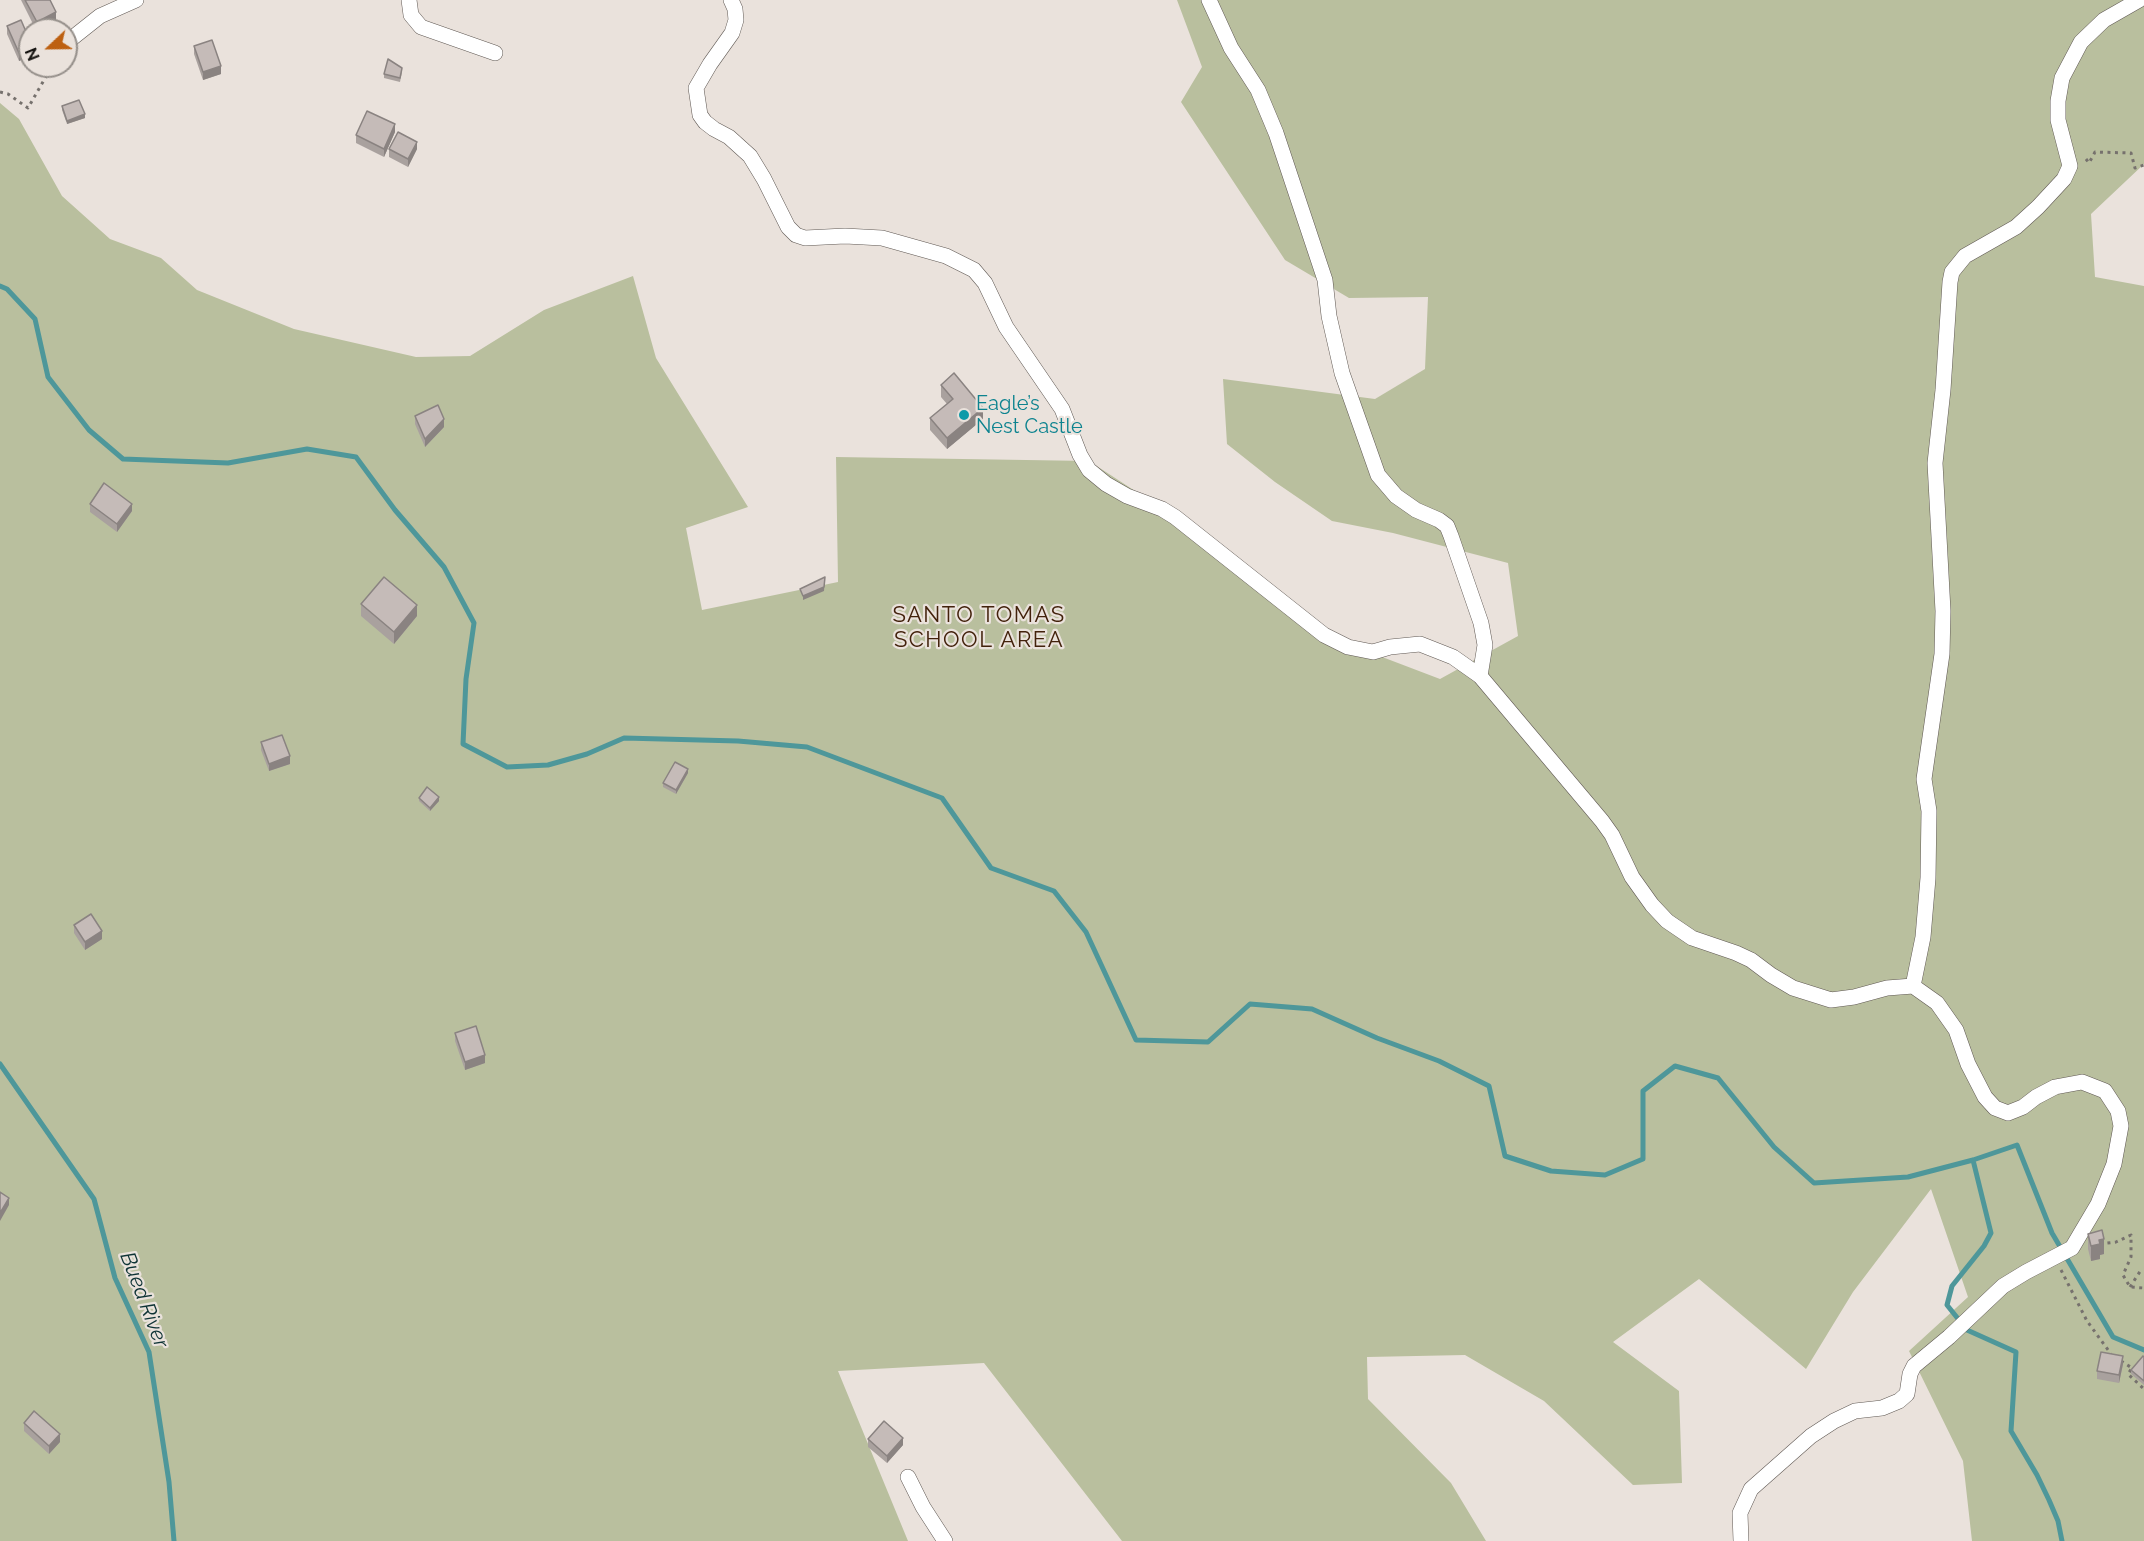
<!DOCTYPE html>
<meta charset="utf-8">
<style>
body{margin:0}
#map{position:relative;width:2144px;height:1541px;overflow:hidden;background:#eae2dc;font-family:Raleway,sans-serif}
canvas{display:block}
.north{position:absolute;left:18px;top:18px;width:60px;height:60px;box-sizing:border-box;background:#eae2dc;border:2px solid #96908b;border-radius:50%;rotate:248deg;font-size:16px;font-weight:700;line-height:24px;text-align:center;color:#171512}
.north::after{content:'';display:block;margin:auto;width:21px;height:27px;background:#bd6011;clip-path:polygon(50% 0,100% 100%,50% 72%,0 100%)}
</style>
<div id="map">
<canvas width="2144" height="1541"></canvas>
<div class="north">N</div>
</div>
<script>
const ctx = document.querySelector('canvas').getContext('2d');
ctx.lineJoin = 'round';
function fillPath(path, color) {
  ctx.fillStyle = color;
  ctx.fill(path, 'evenodd');
}
function poly(rows) {
  const path = new Path2D();
  for (const r of rows) {
    path.moveTo(r[0], r[1]);
    for (let i = 2; i < r.length; i += 2) path.lineTo(r[i], r[i + 1]);
  }
  return path;
}
function strokePath(path, color, width, dash) {
  ctx.strokeStyle = color;
  ctx.lineWidth = width;
  ctx.lineCap = dash ? 'butt' : 'round';
  ctx.setLineDash(dash || []);
  ctx.stroke(path);
}
function write(font, color, halo, rows, align = 'center') {
  ctx.font = font + ' Raleway,sans-serif';
  ctx.lineWidth = 4.5;
  ctx.setLineDash([]);
  ctx.textBaseline = 'middle';
  ctx.strokeStyle = halo;
  ctx.fillStyle = color;
  for (const [text, x, y, turn = 0] of rows) {
    ctx.save();
    ctx.translate(x, y);
    ctx.rotate((+turn || 0) * Math.PI / 180);
    ctx.textAlign = isNaN(turn) ? turn : align;
    if (halo) ctx.strokeText(text, 0, 0);
    ctx.fillText(text, 0, 0);
    ctx.restore();
  }
}
fillPath(poly([
 [1177,0,2142,0,2144,4,2144,164,2091,214,2095,277,2144,286,2144,1541,1972,1541,1963,1461,1909,1351,1968,1297,1931,1189,1853,1292,1806,1369,1699,1279,1613,1342,1679,1391,1682,1483,1633,1485,1544,1401,1465,1355,1367,1357,1368,1399,1451,1483,1486,1541,1122,1541,984,1363,838,1371,908,1541,0,1541,0,103,19,119,62,196,110,239,161,258,197,290,294,329,416,357,470,356,544,310,633,276,656,358,748,507,686,528,702,610,838,582,836,457,1089,461,1172,515,1348,644,1440,679,1518,636,1508,563,1393,533,1332,521,1275,482,1227,444,1223,379,1375,399,1425,369,1428,297,1349,298,1285,260,1181,102,1202,67]
]), '#b9bf9e');
strokePath(poly([
 [0,286,7,289,35,319,48,377,89,430,123,459,228,463,307,449,356,457,395,510,444,567,474,623,466,679,463,744,507,767,548,765,587,754,624,738,738,741,807,747,942,798,991,868,1054,891,1086,932,1136,1040,1208,1042,1250,1004,1312,1009,1377,1038,1439,1061,1489,1086,1505,1156,1551,1171,1605,1175,1643,1159,1643,1091,1675,1066,1718,1078,1774,1147,1814,1183,1908,1177,1973,1160,2017,1145,2052,1233,2113,1337,2144,1350],
 [0,1064,94,1199,115,1278,149,1352,169,1482,174,1541],
 [1973,1160,1991,1233,1984,1246,1952,1286,1947,1305,1967,1330,2016,1352,2011,1431,2037,1475,2049,1500,2058,1521,2062,1541]
]), '#4e979a', 5);
const minor = poly([
 [409,0,411,15,421,27,495,53],
 [731,0,735,9,736,20,732,33,710,64,696,88,700,115,705,122,714,129,729,137,750,156,764,179,788,227,796,235,805,238,845,236,882,238,946,256,974,270,985,283,1006,327,1062,409,1080,455,1089,470,1106,484,1127,496,1162,509,1175,517,1324,635,1348,647,1373,652,1390,647,1420,644,1453,657,1480,676,1602,821,1612,835,1632,877,1652,905,1667,921,1692,938,1736,953,1751,960,1771,975,1793,988,1831,1000,1854,997,1887,988,1913,986,1937,1003,1956,1030,1968,1064,1985,1097,1995,1108,2008,1113,2023,1107,2036,1097,2055,1087,2082,1082,2105,1091,2118,1111,2121,1126,2114,1164,2098,1204,2072,1248,2026,1272,2003,1286,1949,1337,1914,1366,1910,1374,1907,1394,1899,1401,1882,1408,1855,1411,1834,1421,1811,1436,1751,1489,1740,1513,1741,1541],
 [1209,0,1231,48,1258,90,1276,133,1325,280,1329,316,1342,373,1378,475,1396,496,1416,510,1439,520,1447,526,1451,536,1481,623,1485,645,1480,676],
 [66,43,100,16,136,0],
 [1913,986,1923,937,1928,878,1929,811,1924,779,1942,654,1943,611,1935,463,1943,390,1950,282,1952,272,1965,256,2016,227,2038,207,2064,179,2070,166,2058,120,2058,101,2062,78,2081,42,2104,20,2139,0],
 [908,1477,923,1507,945,1541]
]);
strokePath(minor, '#605954', 16);
strokePath(poly([
 [0,92,8,94,28,108,52,66],
 [2086,159,2089,163,2095,152,2131,153,2135,168,2144,165],
 [2100,1244,2116,1242,2131,1235,2131,1257,2123,1275,2130,1287,2144,1288],
 [2061,1270,2087,1321,2111,1354],
 [2130,1287,2141,1270],
 [2121,1361,2132,1368,2128,1374,2144,1389]
]), '#76716d', 3, [3, 4.5]);
strokePath(minor, '#fff', 15);
fillPath(poly([
 [21,0,50,0,56,20,36,30],
 [7,26,30,41,30,56,19,61,7,34],
 [194,46,221,74,203,80,194,54],
 [402,72,400,82,384,78,384,74],
 [62,106,85,118,67,124,62,110],
 [395,132,384,157,356,143,356,135],
 [389,149,417,149,408,167,389,157],
 [941,385,983,419,947,449,930,430,930,418,947,404,941,397],
 [415,416,444,427,425,447,415,424],
 [90,504,132,511,117,532,90,512],
 [361,604,417,616,394,644,361,616],
 [261,742,290,764,269,771,261,750],
 [688,773,676,794,663,787,663,783],
 [419,798,439,801,430,811,419,801],
 [74,925,102,939,85,950,74,933],
 [455,1033,485,1063,465,1070,455,1041],
 [2092,1233,2104,1254,2100,1255,2100,1259,2091,1261,2088,1249,2088,1234],
 [2144,1357,2144,1385,2131,1374,2131,1370],
 [2123,1364,2119,1383,2097,1379,2097,1371],
 [24,1423,60,1442,49,1454,24,1431],
 [868,1439,903,1445,887,1463,868,1447]
]), '#a9a19e');
fillPath(poly([
 [56,12,56,20,37,30,37,22],
 [30,48,30,56,19,61,19,53],
 [221,66,221,74,203,80,203,72],
 [85,114,85,118,67,124,67,121],
 [395,124,395,132,384,157,384,149],
 [417,142,417,149,408,167,408,159],
 [983,408,983,419,947,449,947,438],
 [444,419,444,427,425,447,425,439],
 [132,504,132,511,117,532,117,524],
 [825,577,824,591,803,600,803,596],
 [417,605,417,616,394,644,394,632],
 [290,756,290,764,269,771,269,764],
 [688,769,688,773,676,794,676,790],
 [439,797,439,801,430,811,430,808],
 [102,931,102,939,85,950,85,942],
 [485,1055,485,1063,465,1070,465,1062],
 [9,1198,9,1205,0,1221,0,1213],
 [2104,1239,2104,1254,2100,1255,2100,1259,2091,1261,2091,1246,2099,1240],
 [2123,1356,2123,1364,2119,1383,2119,1375],
 [60,1434,60,1442,49,1454,49,1446],
 [903,1438,903,1445,887,1463,887,1456]
]), '#8a8381');
const building = poly([
 [25,0,50,0,56,12,37,22,25,0],
 [21,20,30,41,30,48,19,53,7,26,21,20],
 [212,40,221,66,203,72,194,46,212,40],
 [388,59,402,68,400,78,384,74,388,59],
 [79,100,85,114,67,121,62,106,79,100],
 [367,111,395,124,384,149,356,135,367,111],
 [398,132,417,142,408,159,389,149,398,132],
 [954,373,983,408,947,438,930,418,953,399,941,385,954,373],
 [438,405,444,419,425,439,415,416,438,405],
 [104,483,132,504,117,524,90,504,104,483],
 [384,577,417,605,394,632,361,604,384,577],
 [825,577,824,587,803,596,800,589,825,577],
 [282,735,290,756,269,764,261,742,282,735],
 [675,762,688,769,676,790,663,783,675,762],
 [427,787,439,797,430,808,419,798,427,787],
 [91,914,102,931,85,942,74,925,91,914],
 [476,1026,485,1055,465,1062,455,1033,476,1026],
 [0,1192,9,1198,0,1213,0,1192],
 [2102,1230,2104,1239,2099,1240,2100,1244,2091,1246,2088,1234,2102,1230],
 [2101,1352,2123,1356,2119,1375,2097,1371,2101,1352],
 [2143,1356,2144,1357,2144,1381,2131,1370,2143,1356],
 [34,1411,60,1434,49,1446,24,1423,34,1411],
 [884,1421,903,1438,887,1456,868,1439,884,1421]
]);
fillPath(building, '#c5bbb8');
strokePath(building, '#8a8381', 1.5);
for (const [x, y, r, color] of [
 [964,415,6,"#0f9aa8"]
]) {
  const dot = new Path2D();
  dot.arc(x, y, r, 0, 2 * Math.PI);
  ctx.fillStyle = color;
  ctx.fill(dot);
  strokePath(dot, '#eae2dc', 2);
}
write('20px', '#0d838f', '#eae2dc', [
 ["Eagle’s",976,404],
 ["Nest Castle",976,427]
], 'left');
write('italic 21px', '#0e3335', '#eae2dc', [
 ["Bued River",144,1300,69]
]);
ctx.letterSpacing = '1.5px';
write('22px', '#42210b', '#eae2dc', [
 ["SANTO TOMAS",979,615],
 ["SCHOOL AREA",979,640]
]);
ctx.letterSpacing = '0px';
</script>
